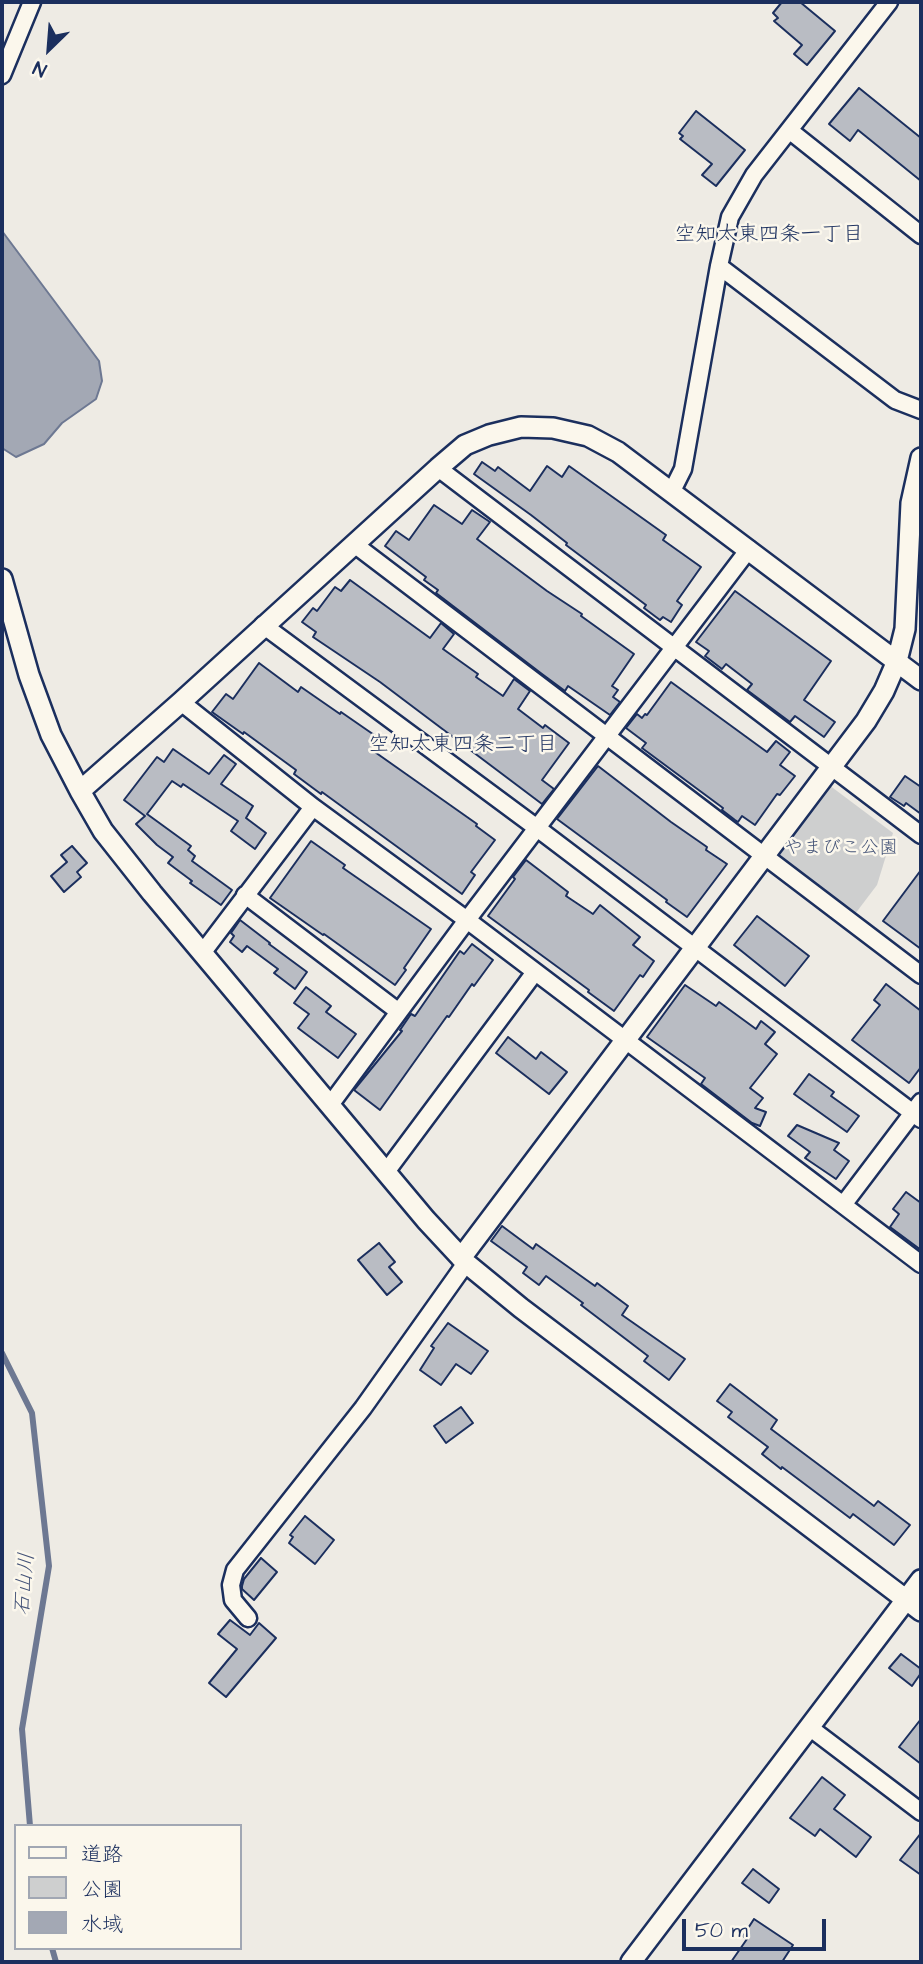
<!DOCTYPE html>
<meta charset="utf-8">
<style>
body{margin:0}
#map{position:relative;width:923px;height:1964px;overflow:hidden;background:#eeebe4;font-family:"Architects Daughter","Klee One",sans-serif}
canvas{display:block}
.frame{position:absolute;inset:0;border:4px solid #1b2f5e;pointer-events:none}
.legend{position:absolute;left:14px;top:1824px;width:228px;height:126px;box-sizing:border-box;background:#fbf7ec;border:2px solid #a1a7b3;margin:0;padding:9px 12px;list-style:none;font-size:21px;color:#1b2f5e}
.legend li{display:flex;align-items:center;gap:14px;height:35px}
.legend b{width:35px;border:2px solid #a1a7b3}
.north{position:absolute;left:14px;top:14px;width:70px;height:70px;-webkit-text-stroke:5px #fbf7ec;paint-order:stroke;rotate:205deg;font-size:19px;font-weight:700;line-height:28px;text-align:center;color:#1b2f5e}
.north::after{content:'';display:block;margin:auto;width:24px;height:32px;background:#1b2f5e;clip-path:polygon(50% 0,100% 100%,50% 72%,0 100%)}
.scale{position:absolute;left:682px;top:1919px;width:144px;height:32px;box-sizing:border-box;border:4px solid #1b2f5e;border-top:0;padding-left:9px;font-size:21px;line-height:24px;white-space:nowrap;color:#1b2f5e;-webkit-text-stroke:5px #fbf7ec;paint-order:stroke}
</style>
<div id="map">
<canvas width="923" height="1964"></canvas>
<div class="frame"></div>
<ul class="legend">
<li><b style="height:9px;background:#fbf7ec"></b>道路</li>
<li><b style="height:19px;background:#cecfcf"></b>公園</li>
<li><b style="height:19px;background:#a3a8b4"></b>水域</li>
</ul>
<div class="north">N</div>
<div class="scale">50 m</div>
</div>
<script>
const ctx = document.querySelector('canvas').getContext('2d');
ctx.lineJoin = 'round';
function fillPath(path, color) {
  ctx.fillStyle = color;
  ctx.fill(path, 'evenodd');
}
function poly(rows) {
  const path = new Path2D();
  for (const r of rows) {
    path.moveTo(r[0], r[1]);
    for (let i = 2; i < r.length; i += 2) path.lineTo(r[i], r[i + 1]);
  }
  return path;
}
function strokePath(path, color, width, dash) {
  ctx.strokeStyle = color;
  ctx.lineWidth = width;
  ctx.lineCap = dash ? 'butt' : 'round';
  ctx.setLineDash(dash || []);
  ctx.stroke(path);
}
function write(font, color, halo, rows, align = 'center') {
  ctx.font = font + ' "Architects Daughter","Klee One",sans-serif';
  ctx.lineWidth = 5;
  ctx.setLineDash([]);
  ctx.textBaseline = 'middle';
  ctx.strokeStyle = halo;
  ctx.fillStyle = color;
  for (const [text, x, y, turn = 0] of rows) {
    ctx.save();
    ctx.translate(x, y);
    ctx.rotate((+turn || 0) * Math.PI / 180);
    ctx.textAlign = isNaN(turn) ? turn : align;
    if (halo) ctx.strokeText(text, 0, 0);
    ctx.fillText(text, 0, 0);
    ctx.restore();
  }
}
fillPath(poly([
 [829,785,893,833,877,885,855,914,776,855]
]), '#cecfcf');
const water = poly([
 [2,231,99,361,102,381,96,399,62,423,44,444,16,457,2,448,2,231]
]);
fillPath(water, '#a3a8b4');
strokePath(water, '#6d7892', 2);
strokePath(poly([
 [2,1353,32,1413,49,1566,22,1729,30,1826],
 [52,1948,56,1962]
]), '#6d7892', 6);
const building = poly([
 [782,2,800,2,835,31,807,65,794,54,802,45,774,21,778,18,773,13,782,2],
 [859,88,921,138,921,181,858,130,850,141,829,124,859,88],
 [696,111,745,150,716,186,702,175,712,164,680,139,683,136,679,133,696,111],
 [482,462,495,471,498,467,530,491,547,466,562,477,569,466,666,535,663,540,701,567,677,601,682,605,671,622,663,617,660,620,644,608,646,605,566,545,567,543,531,515,474,474,482,462],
 [434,505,462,524,472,510,490,522,477,539,547,591,582,614,581,616,634,654,612,686,618,690,613,697,620,702,610,715,568,686,565,691,542,674,436,593,438,590,424,580,426,577,385,546,396,531,409,540,434,505],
 [350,580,430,638,441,623,454,634,443,649,478,674,476,677,503,696,514,679,530,691,518,709,543,728,545,725,569,743,542,780,554,789,542,804,380,682,313,637,316,632,302,622,313,608,317,611,335,587,341,591,350,580],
 [735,591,831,661,804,700,835,722,824,737,795,716,790,722,747,690,752,684,726,664,722,669,705,656,709,651,696,642,735,591],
 [259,663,298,692,301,687,340,714,341,712,380,739,372,750,477,824,476,826,495,840,471,872,475,875,462,894,322,792,321,794,294,774,296,770,244,732,243,734,212,712,226,694,233,699,259,663],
 [671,682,767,752,776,741,790,752,780,765,795,776,780,795,777,794,755,825,742,816,738,822,735,820,722,810,723,808,642,748,646,743,626,728,637,714,642,718,645,714,647,715,671,682],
 [173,749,209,774,224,755,236,764,221,784,253,806,246,818,266,833,255,849,231,831,238,821,183,784,181,787,172,781,147,814,191,846,188,850,195,856,192,861,232,890,221,905,190,883,192,881,168,863,173,857,157,845,136,824,145,816,124,800,157,757,164,762,173,749],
 [598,766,671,822,707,847,706,850,727,864,687,917,666,902,667,900,557,819,598,766],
 [905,776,921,787,921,814,906,803,904,806,890,797,905,776],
 [311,841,345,865,343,868,431,929,404,968,406,970,395,985,324,934,323,935,270,898,311,841],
 [72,846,87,863,77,872,81,877,64,892,51,876,67,862,61,855,72,846],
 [526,860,568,892,566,896,593,914,600,905,640,937,633,945,654,961,643,977,640,975,614,1011,588,992,589,990,488,916,515,879,513,877,526,860],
 [921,870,921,949,883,921,921,870],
 [757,916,809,956,785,986,734,945,757,916],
 [240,920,270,943,269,944,307,972,295,989,274,973,278,969,247,946,242,952,230,942,234,936,231,933,240,920],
 [472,944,493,960,474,986,472,984,449,1017,447,1016,380,1110,354,1090,402,1031,400,1030,411,1014,415,1016,460,951,464,954,472,944],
 [886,984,921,1011,921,1067,909,1083,852,1040,880,1005,874,1000,886,984],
 [685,985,716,1006,719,1002,756,1029,761,1021,775,1032,765,1044,777,1054,750,1088,763,1098,755,1108,766,1112,760,1126,752,1123,701,1084,705,1078,647,1037,685,985],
 [306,987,331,1006,326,1012,356,1034,338,1058,298,1028,309,1014,294,1003,306,987],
 [508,1037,536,1059,541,1052,567,1072,549,1094,496,1053,508,1037],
 [809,1074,834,1092,831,1096,859,1116,847,1132,794,1094,809,1074],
 [797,1125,839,1143,834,1150,849,1161,836,1179,805,1158,810,1152,788,1136,797,1125],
 [906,1192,921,1203,921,1250,890,1227,899,1214,893,1209,906,1192],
 [502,1226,533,1249,536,1244,595,1286,597,1283,628,1306,622,1315,685,1359,669,1380,644,1361,648,1356,581,1305,583,1303,546,1276,539,1285,523,1273,527,1267,491,1241,502,1226],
 [379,1243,395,1262,389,1267,402,1282,387,1295,358,1260,379,1243],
 [448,1323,488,1351,471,1374,456,1364,441,1385,420,1370,434,1348,431,1346,448,1323],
 [730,1384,777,1420,771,1429,874,1506,878,1501,910,1525,894,1545,853,1514,850,1518,782,1467,781,1469,762,1454,768,1447,728,1417,732,1412,717,1401,730,1384],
 [461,1407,473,1423,446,1443,434,1426,461,1407],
 [305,1516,334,1540,315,1564,289,1543,293,1537,290,1535,305,1516],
 [261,1558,277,1572,254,1600,242,1589,242,1586,244,1579,261,1558],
 [230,1620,250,1635,259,1623,276,1638,226,1697,209,1683,237,1649,218,1634,230,1620],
 [901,1654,921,1669,921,1673,912,1686,889,1668,901,1654],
 [921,1719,921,1764,899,1747,921,1719],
 [822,1777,845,1795,834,1809,871,1837,856,1857,820,1829,815,1836,790,1818,822,1777],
 [921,1833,921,1875,900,1860,921,1833],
 [753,1869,779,1889,769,1903,742,1883,753,1869],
 [754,1919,793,1945,782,1962,731,1962,747,1939,743,1936,754,1919]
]);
fillPath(building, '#b9bcc3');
strokePath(building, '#1b2f5e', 2);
const minor = poly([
 [2,75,32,2],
 [789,130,921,235],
 [719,266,895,400,921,410],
 [438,468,921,835],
 [672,491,683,469,719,266,730,217,754,175,889,2],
 [354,544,921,975],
 [263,625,537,828,921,1119],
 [181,702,313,807,467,920,921,1264],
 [245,895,399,1012],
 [203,952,313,807],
 [330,1105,467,920,749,549],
 [386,1172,535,972],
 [843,1205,921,1102],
 [248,1618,233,1600,231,1585,235,1570,363,1408,466,1263],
 [809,1727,921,1812]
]);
const tertiary = poly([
 [2,579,29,675,51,735,80,791,103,831,152,893,426,1220,466,1263,521,1308,921,1611],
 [80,791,181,702,438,468,465,445,489,435,521,427,553,428,588,436,618,452,921,680],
 [461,1258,866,721,884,691,897,661,905,629,911,503,921,458],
 [631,1962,921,1580]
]);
strokePath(minor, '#1b2f5e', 21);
strokePath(tertiary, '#1b2f5e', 24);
strokePath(minor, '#fbf7ec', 16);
strokePath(tertiary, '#fbf7ec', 19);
write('19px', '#48577a', '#fbf7ec', [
 ["やまびこ公園",841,849]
]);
write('21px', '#1b2f5e', '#fbf7ec', [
 ["空知太東四条一丁目",769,236],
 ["空知太東四条二丁目",463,746]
]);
write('italic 21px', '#445378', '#fbf7ec', [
 ["石山川",26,1584,-85]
]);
</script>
